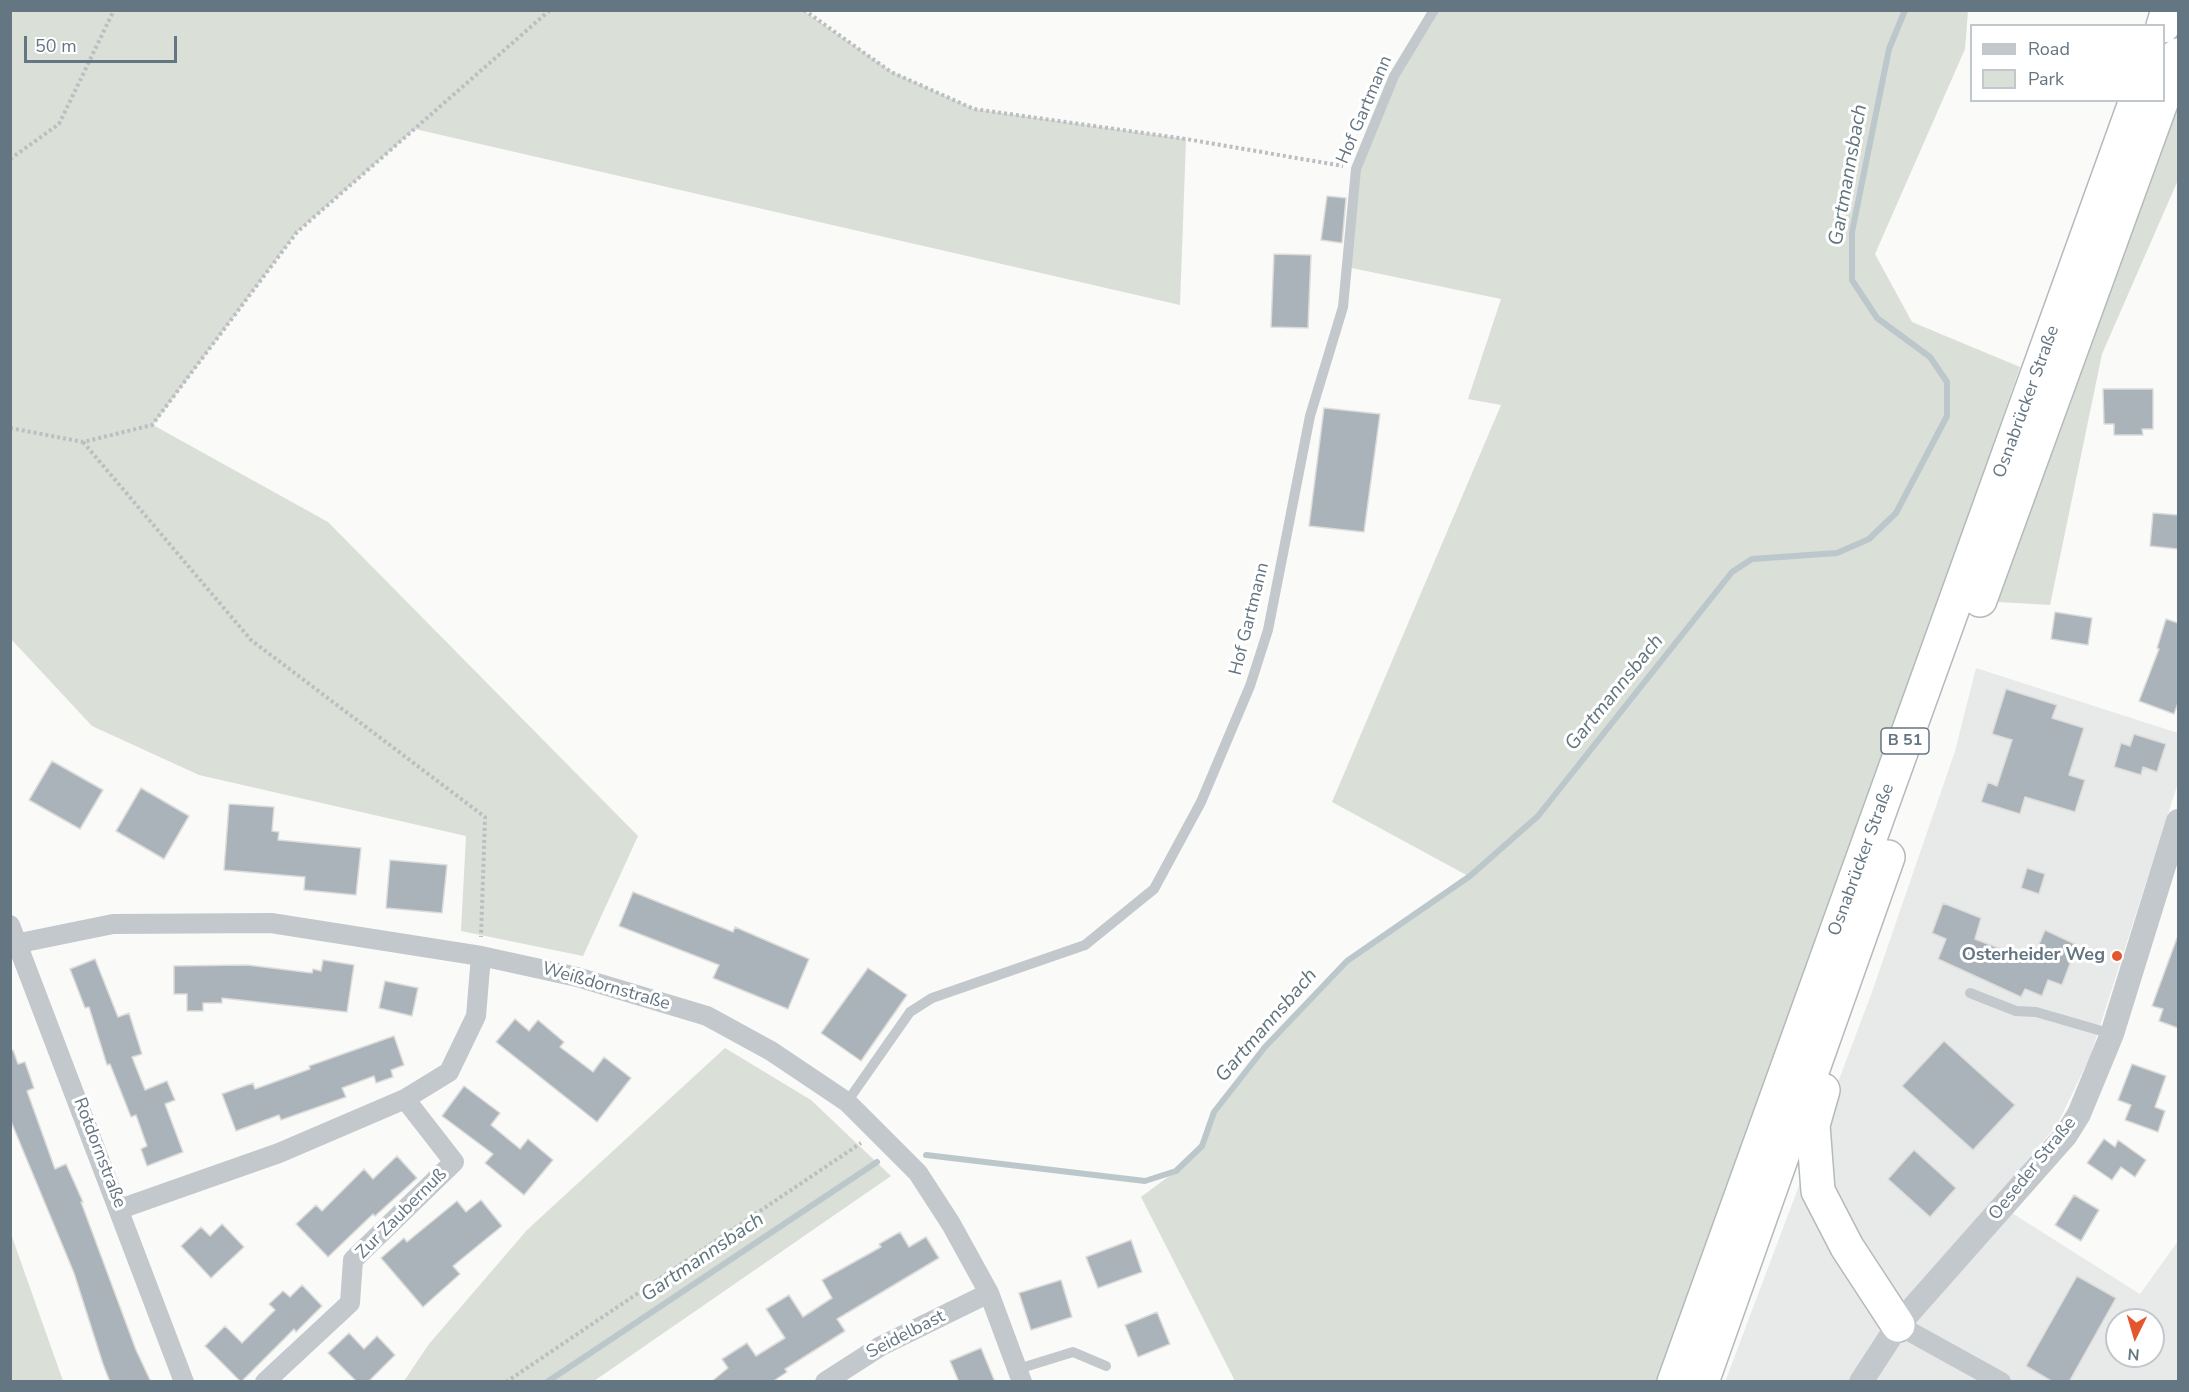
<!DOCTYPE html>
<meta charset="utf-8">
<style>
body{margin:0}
#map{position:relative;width:2189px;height:1392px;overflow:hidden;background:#fafaf8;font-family:"Nunito Sans",sans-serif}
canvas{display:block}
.frame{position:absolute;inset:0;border:12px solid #657683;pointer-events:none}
.legend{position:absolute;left:1970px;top:24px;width:195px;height:78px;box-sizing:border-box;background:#fff;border:2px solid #c1c8cd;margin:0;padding:8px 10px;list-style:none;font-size:18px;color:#657683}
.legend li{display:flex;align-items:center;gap:12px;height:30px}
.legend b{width:30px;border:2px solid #c1c8cd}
.north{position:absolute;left:2105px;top:1308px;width:60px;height:60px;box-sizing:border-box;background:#fff;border:2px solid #c1c8cd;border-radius:50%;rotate:185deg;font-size:16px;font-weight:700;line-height:24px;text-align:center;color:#657683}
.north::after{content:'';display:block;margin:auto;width:21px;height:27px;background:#e4572e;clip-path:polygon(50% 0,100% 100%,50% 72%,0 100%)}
.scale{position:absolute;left:24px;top:36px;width:153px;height:27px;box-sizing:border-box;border:3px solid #657683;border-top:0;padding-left:8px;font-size:18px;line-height:21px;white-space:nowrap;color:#657683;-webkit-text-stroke:4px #fff;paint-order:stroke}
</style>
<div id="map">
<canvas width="2189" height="1392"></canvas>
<div class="frame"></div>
<ul class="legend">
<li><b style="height:8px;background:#c3c8cc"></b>Road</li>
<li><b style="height:16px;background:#dadfd7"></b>Park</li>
</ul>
<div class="north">N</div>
<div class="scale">50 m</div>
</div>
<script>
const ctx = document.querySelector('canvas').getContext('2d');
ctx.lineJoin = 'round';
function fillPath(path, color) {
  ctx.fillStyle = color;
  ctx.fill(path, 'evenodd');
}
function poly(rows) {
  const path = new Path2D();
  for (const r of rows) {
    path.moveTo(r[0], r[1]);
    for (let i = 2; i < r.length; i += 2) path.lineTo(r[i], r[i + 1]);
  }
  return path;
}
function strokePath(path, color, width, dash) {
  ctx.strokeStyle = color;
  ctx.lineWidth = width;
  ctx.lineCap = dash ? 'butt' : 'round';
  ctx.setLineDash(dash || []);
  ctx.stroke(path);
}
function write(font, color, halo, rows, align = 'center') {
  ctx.font = font + ' "Nunito Sans",sans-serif';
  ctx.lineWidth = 6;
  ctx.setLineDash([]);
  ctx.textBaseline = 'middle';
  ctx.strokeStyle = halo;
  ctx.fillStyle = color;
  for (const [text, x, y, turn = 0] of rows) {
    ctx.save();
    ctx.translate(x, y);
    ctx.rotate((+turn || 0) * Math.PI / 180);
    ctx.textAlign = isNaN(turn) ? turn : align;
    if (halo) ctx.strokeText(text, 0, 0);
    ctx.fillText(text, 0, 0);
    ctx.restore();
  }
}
fillPath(poly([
 [1976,668,2178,733,2178,783,2090,1057,2057,1125,1993,1201,2140,1294,2178,1241,2178,1381,1725,1382,1872,992,1955,751],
 [2117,1320,2153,1320,2153,1356,2117,1356]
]), '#e8e9e9');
fillPath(poly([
 [11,10,804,11,892,72,974,109,1186,139,1180,305,415,129,297,232,153,425,328,522,638,836,583,956,461,931,466,836,199,775,92,726,11,639],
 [1434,11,1968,11,1965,49,1875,254,1912,322,2020,367,1934,616,1660,1381,1235,1381,1141,1197,1176,1171,1202,1146,1214,1112,1265,1047,1347,961,1470,877,1332,802,1501,405,1468,399,1501,299,1347,267,1356,169,1394,76],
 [2178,100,2178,180,2102,354,2050,605,1998,602],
 [725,1048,811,1100,891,1176,594,1381,404,1381,429,1344,527,1230],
 [11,1234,63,1381,11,1381]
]), '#dadfd7');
strokePath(poly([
 [926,1155,1145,1181,1176,1171,1202,1146,1214,1112,1265,1047,1347,961,1470,876,1538,816,1732,572,1752,559,1837,553,1869,539,1896,513,1947,416,1947,382,1930,357,1877,318,1852,280,1852,232,1889,49,1905,10],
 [547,1382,877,1162]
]), '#bbc7cb', 6);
const building = poly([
 [1327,196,1346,198,1342,243,1321,240,1327,196],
 [1274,254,1311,255,1308,328,1271,327,1274,254],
 [2103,389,2153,389,2153,429,2142,429,2143,435,2114,435,2114,424,2104,424,2103,389],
 [1324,408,1380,414,1364,532,1309,526,1324,408],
 [2153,513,2178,515,2178,549,2150,546,2153,513],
 [2055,612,2092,618,2088,645,2051,639,2055,612],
 [2166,619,2178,623,2178,703,2174,714,2139,701,2159,649,2157,648,2166,619],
 [2006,689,2057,705,2052,718,2084,728,2069,775,2085,780,2075,812,2025,797,2020,814,1981,802,1988,782,1997,786,2012,740,1992,734,2006,689],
 [2134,734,2166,744,2157,772,2143,767,2141,775,2114,767,2121,743,2130,746,2134,734],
 [52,761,103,790,80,829,29,800,52,761],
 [141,788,189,816,164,859,116,831,141,788],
 [229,804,274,807,272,831,279,832,278,840,361,848,356,895,304,890,305,877,224,870,229,804],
 [390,860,447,865,442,913,386,908,390,860],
 [2027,868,2045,874,2039,894,2021,888,2027,868],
 [633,892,733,932,735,927,809,959,788,1009,713,978,719,965,619,926,633,892],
 [1943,903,1981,918,1975,939,2032,961,2045,930,2077,945,2062,985,2048,980,2042,996,2025,989,2021,997,1938,959,1946,939,1932,933,1943,903],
 [2177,938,2178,938,2178,1028,2159,1021,2163,1009,2152,1006,2177,938],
 [95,959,118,1017,129,1013,142,1054,132,1057,145,1090,167,1081,175,1100,165,1104,183,1152,147,1166,141,1149,147,1146,136,1115,131,1117,110,1064,107,1065,89,1007,85,1008,70,969,95,959],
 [323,960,354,965,347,1012,222,998,222,1003,203,1003,203,1011,187,1011,187,994,174,994,174,966,247,965,312,973,313,969,321,971,323,960],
 [868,968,907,995,861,1061,821,1033,868,968],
 [385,981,418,988,412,1016,379,1008,385,981],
 [515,1019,529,1031,538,1020,564,1042,560,1047,593,1072,604,1057,631,1078,597,1122,496,1042,515,1019],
 [394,1036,404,1065,391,1070,393,1077,376,1083,374,1076,342,1088,346,1097,281,1120,279,1115,236,1131,222,1094,253,1083,255,1089,310,1069,309,1066,394,1036],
 [1944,1041,2015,1105,1973,1150,1902,1086,1944,1041],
 [13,1050,18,1064,25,1062,34,1088,27,1091,55,1169,66,1164,83,1202,81,1202,136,1350,151,1382,110,1382,103,1364,74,1273,10,1119,10,1051,13,1050],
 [2132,1064,2166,1076,2155,1107,2165,1111,2158,1132,2125,1120,2131,1105,2118,1100,2132,1064],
 [464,1086,500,1113,491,1125,520,1149,528,1139,553,1160,524,1195,485,1163,493,1154,442,1116,464,1086],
 [2104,1139,2115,1147,2118,1140,2146,1160,2135,1177,2121,1167,2112,1180,2087,1163,2104,1139],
 [1914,1150,1956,1188,1930,1217,1888,1179,1914,1150],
 [397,1156,417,1178,375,1216,373,1214,328,1257,296,1224,316,1205,322,1211,364,1169,373,1179,397,1156],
 [2074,1195,2099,1210,2081,1241,2055,1225,2074,1195],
 [481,1200,502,1226,453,1266,460,1274,423,1307,381,1258,404,1238,407,1242,457,1201,466,1212,481,1200],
 [222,1224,244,1247,211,1278,181,1246,201,1227,210,1236,222,1224],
 [900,1232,909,1247,926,1237,939,1258,837,1319,845,1331,785,1369,787,1372,772,1382,711,1382,728,1368,722,1359,747,1343,756,1356,785,1338,766,1309,789,1295,803,1317,832,1298,822,1280,881,1247,879,1244,900,1232],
 [1131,1240,1142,1272,1098,1288,1086,1257,1131,1240],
 [2077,1276,2116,1298,2069,1382,2053,1382,2026,1366,2077,1276],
 [1061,1280,1072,1317,1031,1330,1019,1293,1061,1280],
 [302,1285,322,1306,296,1332,294,1329,241,1382,205,1346,225,1326,242,1343,275,1310,269,1304,283,1291,290,1297,302,1285],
 [1157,1312,1170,1344,1138,1357,1125,1325,1157,1312],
 [349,1333,364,1349,377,1336,395,1355,368,1382,357,1382,328,1353,349,1333],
 [981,1348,995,1382,959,1382,950,1361,981,1348]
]);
fillPath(building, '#aab3b9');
strokePath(building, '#dcdcda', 1.5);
const trunk = poly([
 [2163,26,2168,10],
 [2164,96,2178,55],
 [1980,600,2162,100],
 [1823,1090,1813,1125,1818,1191,1847,1247,1898,1325],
 [1674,1382,2136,100],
 [1702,1382,1888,857]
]);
strokePath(trunk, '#b4b9bd', 36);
strokePath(poly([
 [804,10,891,72,974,109,1186,139,1343,166],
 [10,159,59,124,114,10],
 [10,428,83,442,152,425,297,232,550,10],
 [83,442,251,640,485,817,481,937],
 [506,1382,861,1143]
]), '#bbbfc2', 4, [3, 3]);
strokePath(poly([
 [1970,993,2016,1011,2036,1012,2112,1034],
 [847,1102,910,1012,932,998,1085,945,1154,889,1201,802,1250,686,1268,630,1310,416,1343,307,1356,169,1394,76,1434,10],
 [1018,1369,1073,1352,1106,1366]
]), '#c3c8cc', 10);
strokePath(poly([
 [10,925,184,1382],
 [10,945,113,924,271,923,481,956,577,977,707,1016,771,1051,847,1102,918,1173,951,1224,989,1293,1022,1382],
 [120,1209,279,1153,405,1099,449,1072,476,1016,481,956],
 [1898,1325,2001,1382],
 [265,1382,350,1303,353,1260,454,1162,405,1099],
 [825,1382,881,1346,989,1293]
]), '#c3c8cc', 20);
strokePath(poly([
 [1861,1382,1898,1325,2066,1135,2079,1114,2112,1034,2178,821]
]), '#c3c8cc', 24);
strokePath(trunk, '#fff', 33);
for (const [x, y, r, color] of [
 [2117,956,6,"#e4572e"]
]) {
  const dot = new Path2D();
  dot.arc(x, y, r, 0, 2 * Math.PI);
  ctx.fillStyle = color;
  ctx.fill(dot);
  strokePath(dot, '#fff', 2);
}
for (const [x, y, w] of [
 [1905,741,48]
]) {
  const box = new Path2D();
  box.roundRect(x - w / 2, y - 13, w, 26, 4.5);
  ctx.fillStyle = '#fff';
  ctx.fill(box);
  strokePath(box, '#657683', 1.5);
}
write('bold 16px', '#657683', null, [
 ["B 51",1905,741]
]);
write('18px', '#657683', '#fff', [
 ["Hof Gartmann",1365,110,-67],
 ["Osnabrücker Straße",2027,402,-70],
 ["Hof Gartmann",1250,619,-76],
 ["Osnabrücker Straße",1862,860,-70],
 ["Weißdornstraße",606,987,16],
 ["Rotdornstraße",99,1153,69],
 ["Oeseder Straße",2033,1169,-51],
 ["Zur Zaubernuß",402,1214,-45],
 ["Seidelbast",906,1335,-27]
]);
write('bold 18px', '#657683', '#fff', [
 ["Osterheider Weg",2105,956]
], 'right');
write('italic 20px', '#60757c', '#fff', [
 ["Gartmannsbach",1849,175,-80],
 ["Gartmannsbach",1615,693,-51],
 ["Gartmannsbach",1267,1026,-49],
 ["Gartmannsbach",703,1258,-34]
]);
</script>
